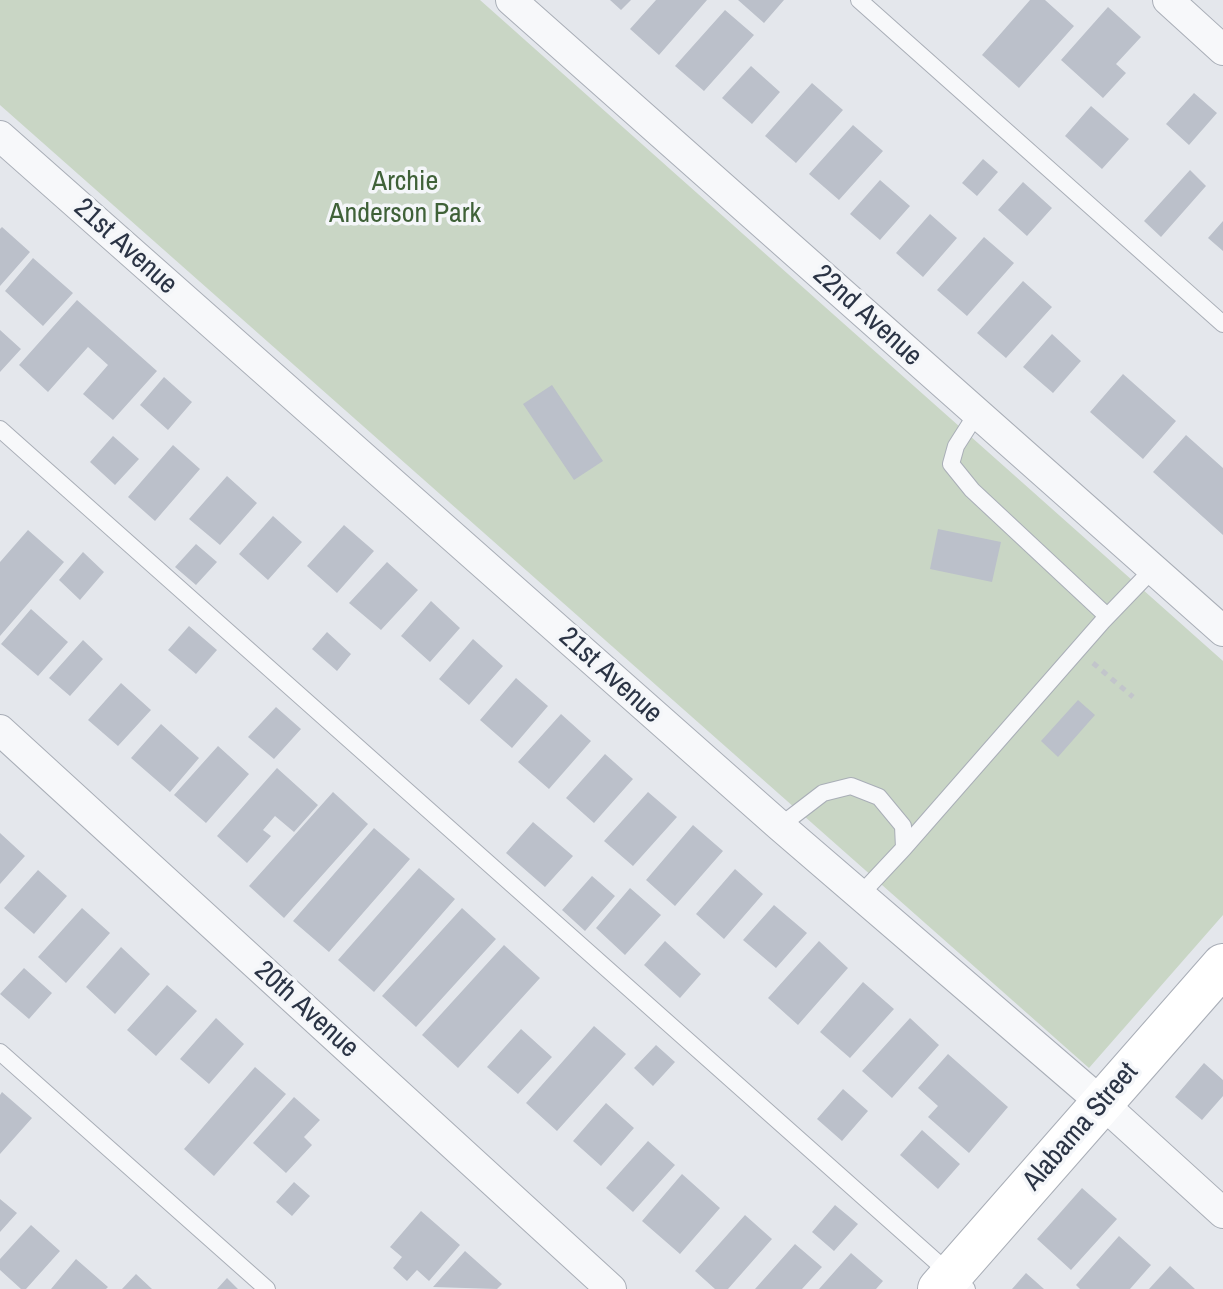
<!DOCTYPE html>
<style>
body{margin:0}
canvas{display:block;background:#e4e7ec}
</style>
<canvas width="1223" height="1289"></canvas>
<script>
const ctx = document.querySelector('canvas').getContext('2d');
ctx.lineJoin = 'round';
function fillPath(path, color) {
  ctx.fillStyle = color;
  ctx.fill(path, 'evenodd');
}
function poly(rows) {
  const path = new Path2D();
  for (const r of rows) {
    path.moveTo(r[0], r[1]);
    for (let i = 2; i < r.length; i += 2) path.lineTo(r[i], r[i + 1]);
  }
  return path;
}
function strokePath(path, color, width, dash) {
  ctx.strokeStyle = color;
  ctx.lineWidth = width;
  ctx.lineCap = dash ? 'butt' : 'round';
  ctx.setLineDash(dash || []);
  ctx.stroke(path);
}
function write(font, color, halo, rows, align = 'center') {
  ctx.font = font + ' "Archivo Narrow",sans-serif';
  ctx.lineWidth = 7;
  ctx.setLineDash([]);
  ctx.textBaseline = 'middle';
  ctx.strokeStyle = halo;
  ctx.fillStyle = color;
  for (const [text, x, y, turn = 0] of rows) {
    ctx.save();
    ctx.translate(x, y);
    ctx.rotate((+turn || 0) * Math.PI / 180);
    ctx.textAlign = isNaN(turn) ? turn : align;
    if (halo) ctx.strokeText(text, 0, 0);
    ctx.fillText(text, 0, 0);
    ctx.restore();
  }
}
fillPath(poly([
 [0,0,480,0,1223,661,1223,915,1089,1068,0,105]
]), '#c9d6c5');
fillPath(poly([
 [610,0,631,0,621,10],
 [656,0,707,0,659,55,630,29],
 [738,0,784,0,764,23],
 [1030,0,1045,0,1074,26,1019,88,982,55],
 [1108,7,1141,37,1116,64,1126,73,1103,98,1061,60],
 [725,10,754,35,704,91,675,66],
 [751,66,780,92,752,124,722,98],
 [812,83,843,110,796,163,765,136],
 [1194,93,1217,113,1189,145,1166,124],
 [1091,106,1129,139,1102,169,1065,136],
 [853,125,883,151,839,200,809,174],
 [983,159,998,172,977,196,962,183],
 [1190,170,1206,186,1161,237,1144,221],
 [880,180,910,206,880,240,850,214],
 [1023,182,1052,208,1027,236,998,210],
 [930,214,957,238,923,277,896,253],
 [1223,221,1223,251,1208,238],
 [2,227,30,252,0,286,0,229],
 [984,237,1014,263,967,316,937,290],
 [33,258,73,293,43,326,5,291],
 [1023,281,1052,307,1006,358,977,333],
 [77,300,157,371,113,420,83,394,108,365,88,347,48,392,19,365],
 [0,330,21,349,0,372],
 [1052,334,1081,361,1053,393,1023,367],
 [1123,374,1176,421,1143,459,1090,412],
 [164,377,192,402,168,430,140,405],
 [552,385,603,461,574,480,523,404],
 [1186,435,1223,468,1223,535,1153,472],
 [113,436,139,459,115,485,90,462],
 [173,445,200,469,155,521,128,497],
 [227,476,257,503,220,545,189,519],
 [273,516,302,542,268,580,239,554],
 [344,525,374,551,337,593,307,566],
 [938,529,1001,542,992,582,930,569],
 [28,530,64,562,0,636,0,562],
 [196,544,217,562,196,585,175,567],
 [83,552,104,572,80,600,59,580],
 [387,562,418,590,381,630,349,603],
 [431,601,460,628,430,662,401,636],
 [31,609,68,642,38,676,1,644],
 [189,626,217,650,196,674,168,650],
 [327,632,351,654,337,671,312,649],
 [473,639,503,666,469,705,439,679],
 [83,640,103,659,70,696,49,678],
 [516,678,548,706,512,748,480,720],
 [121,683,151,710,118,746,88,720],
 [1078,700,1095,715,1058,757,1041,741],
 [276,707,301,729,274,759,248,737],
 [561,714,591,741,549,789,518,762],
 [161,724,199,758,170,792,131,758],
 [218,746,249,774,206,823,174,795],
 [605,754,633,779,594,823,566,798],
 [277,768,318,805,294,832,275,816,263,830,271,836,247,863,217,836],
 [333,792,368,824,284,918,249,886],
 [648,792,677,817,633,866,604,841],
 [533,822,573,856,545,887,506,853],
 [693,825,723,851,675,906,646,880],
 [374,828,410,859,329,952,293,921],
 [0,833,25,856,0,884],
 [419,868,455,899,374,992,338,960],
 [735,869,763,894,724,939,696,914],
 [38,870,67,896,34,934,4,908],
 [592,876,615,896,585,931,562,910],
 [630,888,661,915,625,955,596,928],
 [774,905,807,933,776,968,743,940],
 [82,908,110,933,66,983,38,957],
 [462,908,496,939,416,1027,382,996],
 [665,941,701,974,680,998,644,965],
 [819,941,848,968,798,1025,768,998],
 [504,945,540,978,458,1068,422,1035],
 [121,947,150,974,115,1014,86,987],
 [24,968,52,993,29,1019,0,994],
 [863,982,894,1009,850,1058,820,1032],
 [167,985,197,1011,156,1056,127,1030],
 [216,1018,244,1044,209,1084,180,1059],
 [910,1018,939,1045,892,1098,862,1071],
 [594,1026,626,1054,557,1131,526,1103],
 [521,1029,552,1057,518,1094,487,1067],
 [656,1045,675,1062,653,1086,634,1068],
 [948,1054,1008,1107,969,1153,928,1117,938,1106,918,1088],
 [1204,1063,1223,1080,1223,1096,1202,1120,1175,1097],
 [255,1067,286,1094,214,1176,184,1149],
 [843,1089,868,1111,842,1141,817,1119],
 [2,1092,32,1118,0,1154,0,1095],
 [294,1097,320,1120,304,1137,312,1145,286,1173,253,1143],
 [606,1103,634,1128,601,1166,573,1141],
 [922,1130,960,1164,938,1189,900,1155],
 [648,1141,675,1165,633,1212,606,1188],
 [682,1174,720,1208,680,1254,642,1221],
 [294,1182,310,1196,292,1216,276,1202],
 [1082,1188,1117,1219,1071,1270,1037,1239],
 [0,1199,17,1213,0,1232],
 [835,1205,858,1224,834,1251,812,1232],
 [421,1211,460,1245,429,1281,417,1270,407,1281,393,1268,402,1257,390,1247],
 [745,1215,772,1239,728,1289,715,1289,695,1271],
 [31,1225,60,1251,26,1289,21,1289,0,1270,0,1259],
 [1119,1236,1151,1265,1130,1289,1080,1289,1076,1285],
 [795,1244,822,1267,802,1289,755,1289],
 [465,1251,502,1284,497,1289,433,1287],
 [851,1253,883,1281,876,1289,819,1289],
 [76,1259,108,1287,106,1289,51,1289],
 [1170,1266,1195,1289,1149,1289],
 [1026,1273,1044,1289,1012,1289],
 [136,1274,152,1289,122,1289],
 [227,1278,238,1289,217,1289]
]), '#bbc0ca');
const lane = poly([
 [859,0,1223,324],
 [977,413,956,446,951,464,972,490,1107,616],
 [0,429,967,1289],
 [780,826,823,793,851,786,879,797,903,826,904,848,860,895],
 [904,848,1102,622,1153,569],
 [0,1052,267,1289]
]);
const street = poly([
 [511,0,1223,631],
 [1168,0,1223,50],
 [0,136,780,826,1102,1103,1223,1213],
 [0,730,611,1289]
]);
const secondary = poly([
 [939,1289,1223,965]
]);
strokePath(lane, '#a9aeb7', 18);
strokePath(street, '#a9aeb7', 32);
strokePath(secondary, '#a9aeb7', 44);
strokePath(poly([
 [1093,663,1133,697]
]), '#c2c5cb', 5, [6, 6]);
strokePath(lane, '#f7f8fa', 16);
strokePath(street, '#f7f8fa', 30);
strokePath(secondary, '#fff', 42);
write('28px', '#3f6138', '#f4f6f9', [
 ["Archie",405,182],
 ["Anderson Park",405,214]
]);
write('28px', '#2b3445', '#f4f6f9', [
 ["21st Avenue",125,247,42],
 ["22nd Avenue",867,316,42],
 ["21st Avenue",610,676,42],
 ["20th Avenue",306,1010,42],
 ["Alabama Street",1081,1127,-49]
]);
</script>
